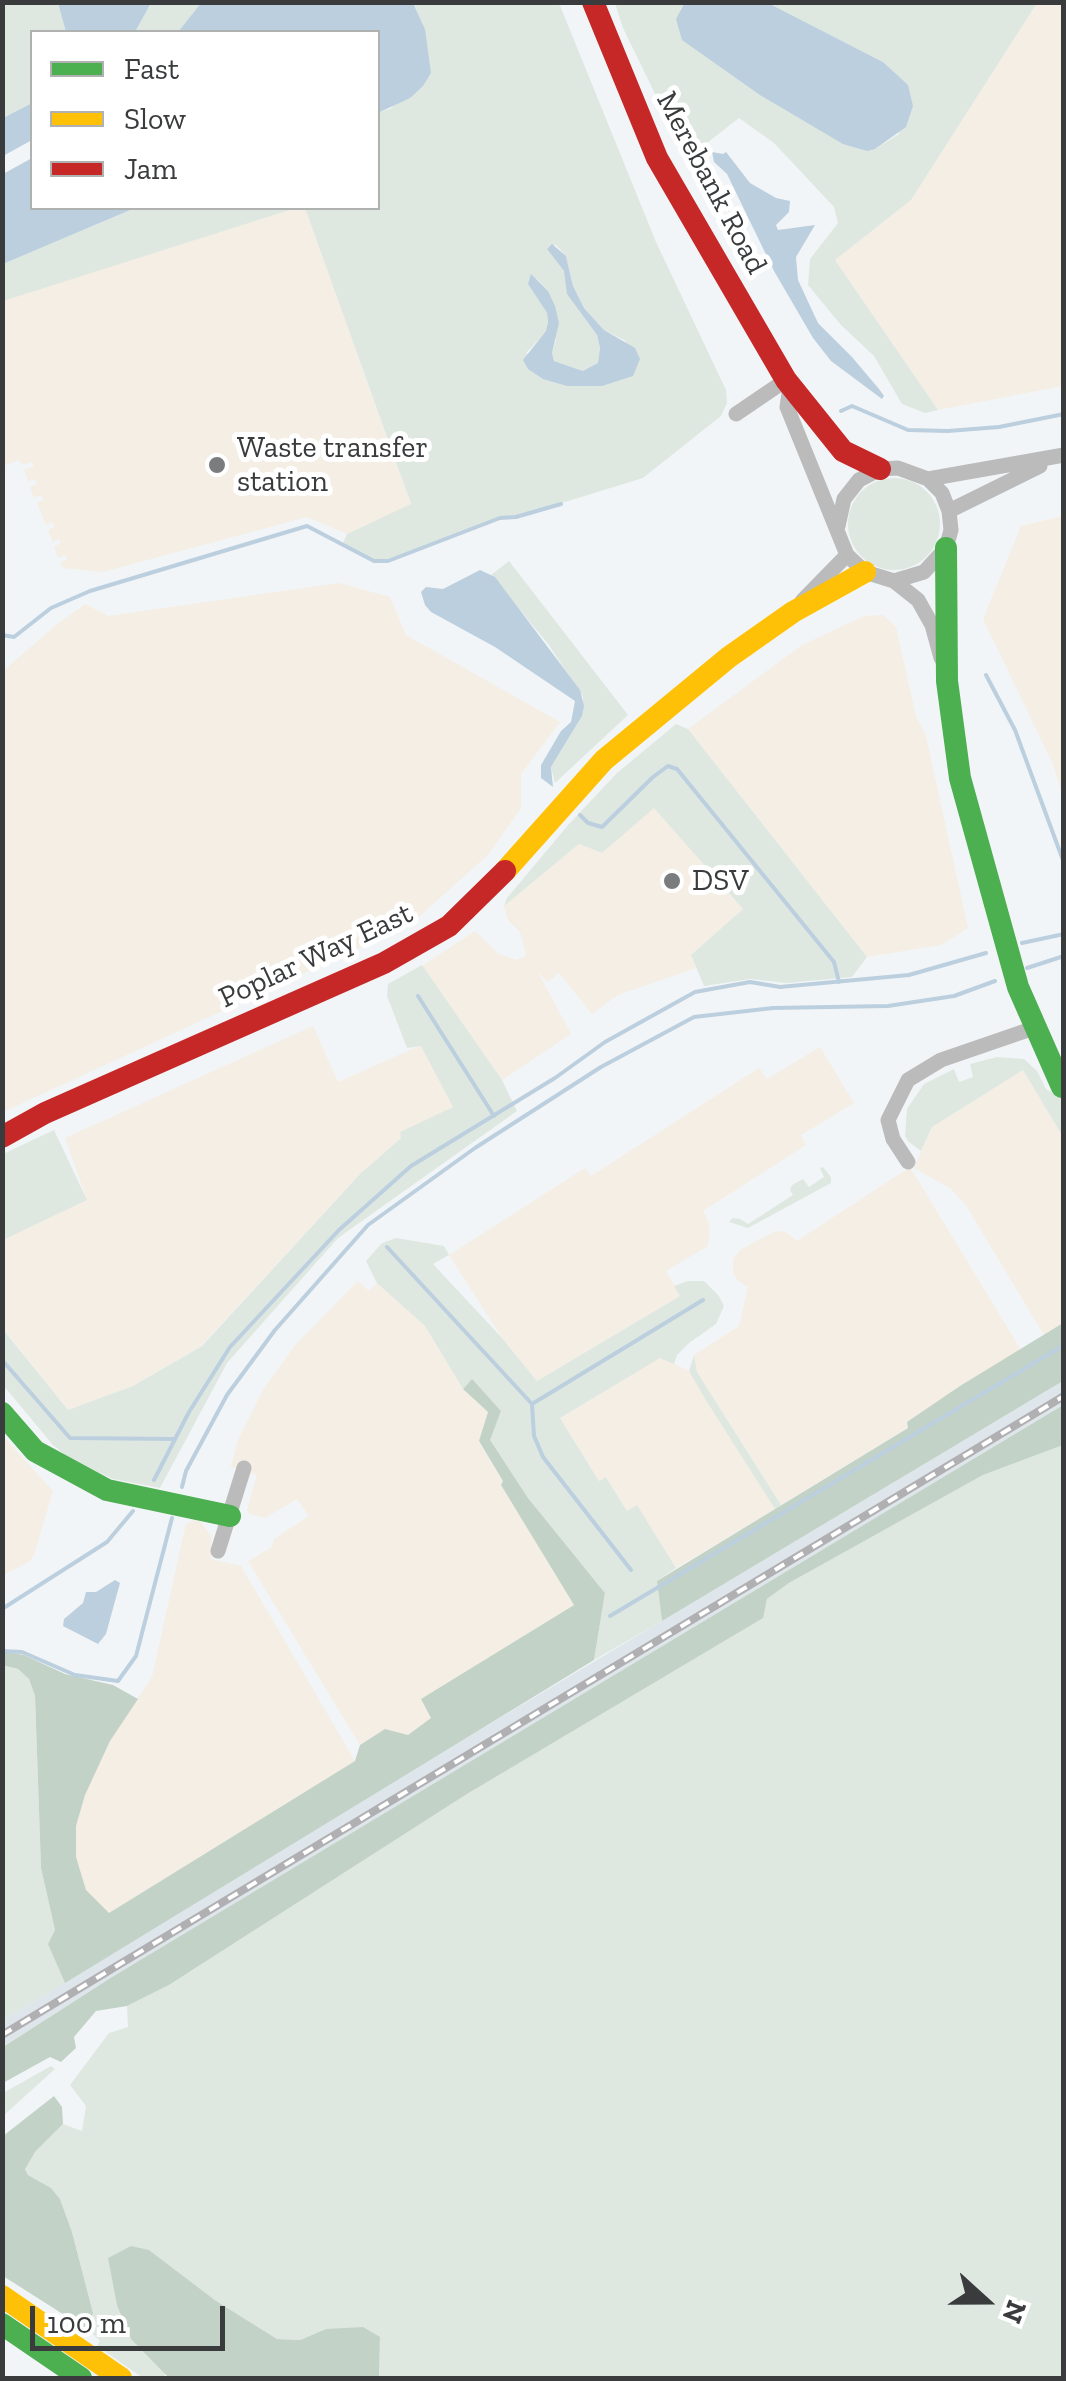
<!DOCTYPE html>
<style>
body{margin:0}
#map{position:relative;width:1066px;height:2381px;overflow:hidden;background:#f2f5f7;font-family:"Zilla Slab",serif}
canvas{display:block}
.frame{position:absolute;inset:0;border:5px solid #393b3d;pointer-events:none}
.legend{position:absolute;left:30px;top:30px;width:350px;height:180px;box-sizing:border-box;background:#fff;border:2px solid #b0b1b1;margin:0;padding:12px 18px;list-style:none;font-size:30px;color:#393b3d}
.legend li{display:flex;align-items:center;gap:20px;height:50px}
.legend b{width:50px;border:2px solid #b0b1b1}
.north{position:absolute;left:936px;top:2251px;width:100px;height:100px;-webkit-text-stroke:8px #fff;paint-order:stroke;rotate:111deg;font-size:28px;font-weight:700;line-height:40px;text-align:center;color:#393b3d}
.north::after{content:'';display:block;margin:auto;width:35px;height:45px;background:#393b3d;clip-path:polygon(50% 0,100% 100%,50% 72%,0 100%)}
.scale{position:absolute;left:30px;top:2306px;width:195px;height:45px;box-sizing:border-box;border:5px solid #393b3d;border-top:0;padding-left:12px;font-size:30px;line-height:35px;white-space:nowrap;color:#393b3d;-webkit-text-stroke:8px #fff;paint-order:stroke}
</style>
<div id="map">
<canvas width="1066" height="2381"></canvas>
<div class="frame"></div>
<ul class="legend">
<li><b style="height:12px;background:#4caf50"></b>Fast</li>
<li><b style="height:12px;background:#ffc107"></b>Slow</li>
<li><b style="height:12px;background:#c62828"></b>Jam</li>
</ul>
<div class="north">N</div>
<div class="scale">100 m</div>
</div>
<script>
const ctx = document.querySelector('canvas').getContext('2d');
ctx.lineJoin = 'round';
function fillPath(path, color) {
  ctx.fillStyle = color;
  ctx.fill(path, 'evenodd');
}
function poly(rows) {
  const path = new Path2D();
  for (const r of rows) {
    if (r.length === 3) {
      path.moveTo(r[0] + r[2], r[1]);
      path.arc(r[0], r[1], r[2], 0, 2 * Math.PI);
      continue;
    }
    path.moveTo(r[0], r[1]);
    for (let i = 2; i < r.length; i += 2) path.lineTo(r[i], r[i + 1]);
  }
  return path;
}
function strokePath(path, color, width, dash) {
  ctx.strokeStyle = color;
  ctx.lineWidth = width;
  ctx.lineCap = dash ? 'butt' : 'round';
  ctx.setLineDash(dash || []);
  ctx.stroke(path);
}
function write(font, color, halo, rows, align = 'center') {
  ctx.font = font + ' "Zilla Slab",serif';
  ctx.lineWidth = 10;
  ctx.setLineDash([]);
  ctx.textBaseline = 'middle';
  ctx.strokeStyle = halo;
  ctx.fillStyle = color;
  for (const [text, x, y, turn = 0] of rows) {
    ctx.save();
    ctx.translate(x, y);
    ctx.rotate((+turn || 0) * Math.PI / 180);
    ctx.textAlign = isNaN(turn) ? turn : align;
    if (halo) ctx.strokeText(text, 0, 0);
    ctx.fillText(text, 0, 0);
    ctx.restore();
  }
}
fillPath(poly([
 [1063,1381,1063,1405,112,1977,3,2047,3,2020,431,1759]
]), '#dee6ec');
fillPath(poly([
 [1037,3,1063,3,1063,386,938,410,835,260,911,200],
 [296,208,305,208,411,505,347,534,307,517,103,572,63,568,60,563,67,559,65,555,58,558,54,547,61,543,59,539,53,542,48,530,55,527,52,522,46,525,37,503,43,500,42,495,34,498,30,487,37,484,35,479,28,481,24,470,34,466,32,462,22,465,19,460,3,466,3,300],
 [1063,516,1064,516,1063,796,1052,762,983,619,1021,526],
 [339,583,390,597,406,635,560,722,521,774,521,808,489,854,411,924,3,1112,3,671,56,625,85,604,108,616],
 [883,615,896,627,916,716,926,736,968,928,941,945,867,957,688,729,802,645,864,616],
 [654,807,743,909,691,955,696,968,618,995,592,1014,559,973,548,982,538,972,571,1034,502,1080,422,966,475,931,499,954,517,960,526,955,520,932,508,920,504,906,579,844,602,853],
 [313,1026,338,1082,421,1045,454,1107,401,1132,402,1137,360,1174,201,1346,133,1386,68,1410,3,1328,2,1240,87,1200,65,1138],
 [820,1047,854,1103,801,1135,806,1145,703,1211,710,1225,708,1246,666,1271,680,1296,537,1381,502,1338,449,1255,585,1168,591,1176,759,1068,767,1079],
 [1023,1070,1063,1137,1063,1323,1044,1335,965,1204,950,1188,914,1168,932,1127],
 [910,1167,1021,1350,907,1422,909,1427,781,1505,697,1372,694,1355,739,1326,748,1287,738,1281,733,1273,733,1259,740,1250,774,1232,784,1231,797,1241],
 [358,1281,369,1291,377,1283,425,1326,463,1389,488,1412,479,1442,503,1481,501,1485,575,1604,422,1699,431,1718,408,1735,385,1729,360,1745,248,1561,272,1547,274,1539,309,1516,297,1499,265,1518,249,1514,247,1510,257,1475,231,1467,238,1440,263,1390,296,1344],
 [661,1357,689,1371,775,1509,676,1568,637,1506,627,1511,607,1478,600,1482,560,1418],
 [2,1435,53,1491,34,1555,29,1562,3,1575],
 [194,1520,200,1521,211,1536,211,1559,241,1566,355,1761,108,1914,86,1890,76,1857,76,1826,85,1795,110,1741,152,1677,186,1524]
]), '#f4eee4');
fillPath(poly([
 [3,3,58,3,66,32,32,32,32,103,3,118],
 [151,3,202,3,178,32,135,32],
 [413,3,559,3,656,242,726,390,727,403,721,416,643,478,516,517,500,518,406,556,374,561,343,543,347,534,411,504,305,208,378,208,378,113,392,108,425,29],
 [556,245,566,256,573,286,584,308,604,330,626,341,597,386,526,353,547,331,548,322,547,313,528,284,537,279,548,291,556,340,552,353,554,361,583,371,598,364,600,348,597,335,571,299,564,271,547,248],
 [615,3,685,3,680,10,875,149,899,134,883,62,768,3,1037,3,911,200,835,260,938,410,925,413,902,404,874,356,841,325,808,285,810,259,838,223,834,207,774,143,739,118,707,143,686,144,677,139,623,28],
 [135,208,296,208,3,301,3,264],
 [894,524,46],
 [509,561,628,715,555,783,551,767,582,716,583,697,548,644,491,575],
 [676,724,688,729,867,957,852,977,787,983,750,979,704,986,691,955,743,909,654,808,602,853,579,844,504,906,507,898,569,824,617,773],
 [422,965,502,1080,517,1111,338,1238,227,1363,160,1488,113,1479,71,1460,53,1445,3,1385,2,1328,68,1410,133,1386,202,1346,360,1174,401,1138,400,1132,453,1107,421,1046,407,1048,387,996,388,984],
 [997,1057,1024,1059,1037,1071,1046,1089,1055,1094,1063,1091,1063,1137,1023,1070,932,1127,921,1151,909,1142,905,1136,907,1109,924,1084,954,1069,959,1082,973,1077,970,1064],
 [54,1130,87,1200,3,1240,3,1154],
 [823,1167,831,1177,831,1183,748,1228,729,1222,733,1218,740,1219,748,1224,793,1195,790,1190,792,1185,803,1179,809,1187,824,1177,820,1168],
 [396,1238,444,1246,449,1255,433,1264,502,1338,537,1381,680,1296,674,1286,688,1281,704,1281,719,1296,724,1306,716,1324,689,1343,677,1355,674,1364,660,1358,560,1418,599,1481,606,1477,627,1511,637,1505,676,1568,657,1581,662,1621,594,1660,605,1593,528,1498,489,1440,501,1411,471,1380,463,1389,425,1326,377,1283,366,1261,382,1243],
 [694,1355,697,1372,781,1505,775,1509,704,1397,689,1371],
 [1063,1445,1063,2378,379,2378,380,2338,326,2329,300,2340,277,2339,216,2302,149,2250,165,2376,169,2378,143,2378,97,2346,100,2341,88,2330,93,2313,72,2232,60,2199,51,2188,28,2175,25,2168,35,2152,63,2124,82,2131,86,2106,70,2085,109,2033,128,2027,127,2006,169,1985,467,1794,762,1618,767,1599,789,1583,983,1475],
 [2,1666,18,1669,29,1679,35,1696,41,1868,55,1930,49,1944,65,1983,3,2020],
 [51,2066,55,2069,3,2116,3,2093]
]), '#dee8e1');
fillPath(poly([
 [1063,1323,1063,1381,662,1621,657,1581,908,1428,907,1422,960,1386],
 [472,1379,501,1411,490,1440,528,1498,605,1593,594,1660,65,1983,48,1944,55,1930,41,1868,35,1696,29,1679,18,1669,5,1666,3,1651,24,1655,65,1674,113,1685,138,1699,110,1741,85,1795,76,1826,76,1857,86,1890,109,1913,355,1761,360,1745,385,1729,408,1735,431,1718,421,1699,574,1605,501,1485,503,1481,479,1441,488,1412,463,1389],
 [1063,1405,1063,1445,983,1475,789,1583,767,1599,763,1618,467,1794,169,1985,127,2006,96,2011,74,2037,76,2048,61,2062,50,2057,3,2083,3,2047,112,1977],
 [54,2096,62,2107,63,2124,35,2152,25,2169,28,2175,51,2188,60,2199,72,2232,93,2313,88,2330,3,2276,3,2136],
 [131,2246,149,2250,216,2301,277,2339,300,2340,326,2329,363,2327,380,2337,379,2378,169,2378,131,2339,117,2305,108,2258]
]), '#c3d2c7');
fillPath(poly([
 [202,2,413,3,425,29,431,73,423,86,410,98,378,113,378,32,178,32],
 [685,2,768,3,883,62,908,85,913,106,906,127,875,149,867,151,843,144,760,95,682,40,676,19],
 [58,3,58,2,151,3,135,32,66,32],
 [32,103,32,140,3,156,3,118],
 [712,152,723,154,726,152,750,183,776,198,790,201,789,212,776,225,778,230,815,225,796,257,798,280,818,323,852,357,879,389,884,396,882,399,831,361,813,338,774,271,727,174,714,162],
 [32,158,32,208,135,208,3,264,3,174],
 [552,244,566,256,573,286,584,308,604,330,635,348,640,359,633,376,602,386,567,386,543,379,528,369,523,360,546,331,548,322,547,313,528,284,531,274,548,291,555,306,559,323,552,353,554,361,583,371,598,363,600,348,597,335,567,294,564,271,547,249],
 [480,570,495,577,580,690,584,706,582,716,551,767,553,787,541,778,541,765,561,731,571,722,575,701,495,647,431,612,425,605,421,592,426,587,443,589],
 [115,1580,120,1583,106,1634,98,1644,63,1626,64,1619,83,1603,86,1592,96,1592]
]), '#bccfde');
strokePath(poly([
 [841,411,852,406,908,430,948,431,999,427,1064,414],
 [2,635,14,637,51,608,90,591,307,526,374,561,388,561,500,518,516,517,561,504],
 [986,675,1015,730,1064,863],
 [580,815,588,823,602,827,653,777,668,766,677,769,834,962,839,982],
 [1022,943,1064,934],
 [1027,968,1064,956],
 [418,996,494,1116],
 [387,1247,532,1404,534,1436,543,1457,631,1570],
 [2,1360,70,1438,175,1439],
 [532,1404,703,1300],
 [154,1480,189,1412,230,1347,339,1230,411,1166,555,1078,605,1042,695,992,750,982,780,987,909,975,986,953],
 [182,1487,186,1471,227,1395,275,1330,368,1225,475,1148,601,1067,694,1017,773,1008,888,1006,954,996,995,981],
 [2,1609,107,1542,133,1511],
 [610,1616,1064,1345],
 [2,1651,22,1652,75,1675,118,1681,136,1656,172,1518]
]), '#bccfde', 4);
strokePath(poly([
 [790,386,787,407,847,555,865,572,894,581,924,572,946,548,951,530,949,511,942,493,928,479,898,468,880,469,859,480,844,499,838,526],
 [736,414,786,380],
 [928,479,1064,455],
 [949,511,1040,466],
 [894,581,918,600,932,625,941,658],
 [802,601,847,555],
 [908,1162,893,1139,888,1120,908,1080,941,1060,1034,1028],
 [218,1551,244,1468]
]), '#bcbbbc', 15);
strokePath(poly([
 [946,548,947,681,960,778,1018,987,1062,1087],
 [2,1413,35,1451,107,1490,230,1516],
 [2,2324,81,2378]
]), '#4caf50', 22);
strokePath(poly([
 [505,871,604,760,729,657,793,612,865,572],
 [2,2296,121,2378]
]), '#ffc107', 22);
strokePath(poly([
 [593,2,657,158,786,380,843,451,880,469],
 [2,1137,45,1113,384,963,449,926,505,871]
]), '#c62828', 22);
const rail = poly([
 [2,2035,1064,1396]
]);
strokePath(rail, '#b0afb1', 8);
strokePath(rail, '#fff', 4, [11]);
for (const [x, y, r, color] of [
 [217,465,10,"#7a7c7e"],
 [672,881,10,"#7a7c7e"]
]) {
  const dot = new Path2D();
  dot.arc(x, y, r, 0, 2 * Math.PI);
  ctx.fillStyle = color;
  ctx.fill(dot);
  strokePath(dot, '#fff', 4);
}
write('30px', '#393b3d', '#fff', [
 ["Merebank Road",711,183,62],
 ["Poplar Way East",316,956,-25]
]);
write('30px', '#393b3d', '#fff', [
 ["Waste transfer",237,448],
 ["station",237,482],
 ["DSV",692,881]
], 'left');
</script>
